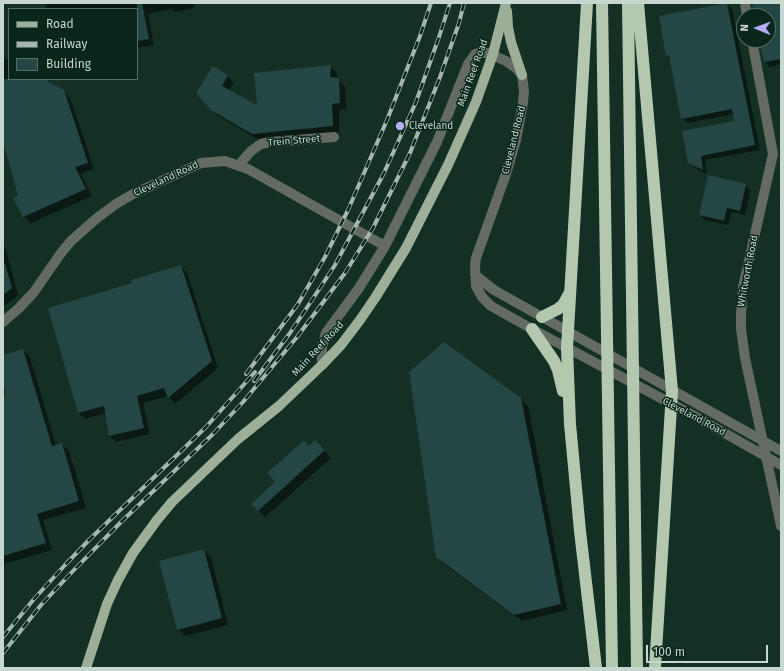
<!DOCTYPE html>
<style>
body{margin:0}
#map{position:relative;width:784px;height:671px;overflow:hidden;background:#143024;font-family:"Fira Sans",sans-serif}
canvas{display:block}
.frame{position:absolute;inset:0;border:4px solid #c7d7cf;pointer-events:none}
.legend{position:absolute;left:8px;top:8px;width:130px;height:72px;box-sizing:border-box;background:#09261b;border:1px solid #556d63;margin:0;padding:5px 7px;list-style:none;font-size:12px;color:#c7d7cf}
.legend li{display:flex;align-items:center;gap:8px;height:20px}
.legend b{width:20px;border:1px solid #556d63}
.north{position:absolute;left:736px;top:8px;width:40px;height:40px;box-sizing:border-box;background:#09261b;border:1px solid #556d63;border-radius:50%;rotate:271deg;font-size:11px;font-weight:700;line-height:16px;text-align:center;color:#c7d7cf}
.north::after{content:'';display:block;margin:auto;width:14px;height:18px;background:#b6abf8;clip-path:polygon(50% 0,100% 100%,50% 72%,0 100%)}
.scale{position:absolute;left:646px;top:645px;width:122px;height:18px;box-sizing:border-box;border:2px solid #c7d7cf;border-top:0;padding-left:5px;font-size:12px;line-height:14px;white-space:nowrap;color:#c7d7cf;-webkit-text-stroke:3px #09261b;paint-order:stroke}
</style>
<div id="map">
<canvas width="784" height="671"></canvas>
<div class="frame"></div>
<ul class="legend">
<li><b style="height:5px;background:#9dae99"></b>Road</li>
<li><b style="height:5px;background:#a4b6ad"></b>Railway</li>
<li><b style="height:11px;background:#244644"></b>Building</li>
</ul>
<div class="north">N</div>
<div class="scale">100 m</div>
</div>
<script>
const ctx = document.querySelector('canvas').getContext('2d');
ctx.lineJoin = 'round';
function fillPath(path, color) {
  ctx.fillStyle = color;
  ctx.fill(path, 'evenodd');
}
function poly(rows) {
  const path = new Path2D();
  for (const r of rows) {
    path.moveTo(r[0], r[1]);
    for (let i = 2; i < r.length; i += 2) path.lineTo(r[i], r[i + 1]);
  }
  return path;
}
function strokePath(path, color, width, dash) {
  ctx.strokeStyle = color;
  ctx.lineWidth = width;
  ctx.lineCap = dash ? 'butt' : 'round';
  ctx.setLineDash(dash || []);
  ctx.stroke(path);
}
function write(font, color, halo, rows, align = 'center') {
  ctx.font = font + ' "Fira Sans",sans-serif';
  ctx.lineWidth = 3;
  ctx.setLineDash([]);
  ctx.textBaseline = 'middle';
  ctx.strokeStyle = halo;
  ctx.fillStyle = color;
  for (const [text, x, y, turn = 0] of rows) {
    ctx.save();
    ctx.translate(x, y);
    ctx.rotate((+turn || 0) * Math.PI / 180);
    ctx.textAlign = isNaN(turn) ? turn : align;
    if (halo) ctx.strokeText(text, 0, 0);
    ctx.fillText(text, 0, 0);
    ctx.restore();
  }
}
fillPath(poly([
 [45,3,199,3,194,4,194,8,175,12,172,9,148,14,154,45,137,48,137,9,46,9],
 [752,3,781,3,781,64,770,67,765,62,760,40,768,40,768,16,755,16],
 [727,4,732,9,760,150,705,160,707,174,695,168,689,162,735,122,734,114,687,123,682,118,670,58,667,55],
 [3,57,9,61,9,79,42,79,63,91,70,98,94,169,81,174,92,196,31,223,24,216,3,137],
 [330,66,337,73,337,79,345,86,346,109,339,110,339,133,259,140,219,116,198,93,227,76,234,82,229,91,259,107],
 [745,185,750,190,745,215,731,212,728,225,705,220,700,215],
 [779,205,781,205,781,214],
 [3,240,18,295,3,307],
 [181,266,187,273,218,368,175,404,168,396,143,403,150,434,116,442,109,435,106,413,85,419,79,413,134,284],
 [23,350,30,357,56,446,62,444,69,451,86,508,43,520,52,550,3,564,3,396,7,394,3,380,3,356],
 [520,399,528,406,567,610,522,621,444,564,437,557],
 [310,447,322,448,331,458,265,517,258,510],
 [204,550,211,557,228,625,185,636,178,629]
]), '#0007');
fillPath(poly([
 [137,3,142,3,149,39,137,41],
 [727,3,755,145,701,156,703,170,688,163,682,131,734,121,732,109,681,119,669,55,666,56,659,16],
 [752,3,781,3,781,59,764,62,759,40,768,40,768,10,754,14],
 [331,65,330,77,339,78,340,103,332,104,333,126,252,134,211,110,196,93,213,66,228,75,222,86,257,105,254,73],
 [3,79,44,79,64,90,88,163,75,167,86,189,23,217,13,198,18,196,3,141],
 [708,175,746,184,740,211,727,208,724,221,699,215],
 [5,263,12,288,3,295,3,264],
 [181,265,212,361,168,398,164,388,137,396,144,428,109,436,104,406,78,413,48,308,132,283,131,280],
 [444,342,521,398,561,604,514,615,436,557,409,372],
 [23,349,52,446,62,443,79,501,37,514,46,543,3,556,3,395,6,394,3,384,3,355],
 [304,440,309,446,315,440,325,450,258,511,251,504,275,482,267,473],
 [204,549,222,618,177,630,159,561]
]), '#244644');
strokePath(poly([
 [745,3,747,16],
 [752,40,773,154,743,287,741,314,741,329,745,358,781,526],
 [239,165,251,151,261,144,270,142,334,137],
 [475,275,494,290,781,451],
 [3,322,19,308,34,292,61,253,71,241,97,218,116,204,133,194,201,163,225,161,248,169,385,246],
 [322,365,322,347,326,333,359,288,385,246,437,142,468,64,475,54,479,53,488,53,506,61,517,69,522,75,524,91,523,103,516,140,506,174,476,258,475,265,476,286,482,297,491,306,532,329,698,418,781,465]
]), '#636b62', 10);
strokePath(poly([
 [507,11,508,27,511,42,522,75],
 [86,668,107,604,118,580,133,553,157,520,172,502,238,439,279,406,322,365,341,345,360,320,375,298,406,248,448,165,476,102,493,54,506,3]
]), '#9dae99', 10);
strokePath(poly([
 [587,3,567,348,570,424,580,531,596,668],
 [602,3,612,668],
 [628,3,637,668],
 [638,3,672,391,655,668],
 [542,317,558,309,563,305,569,294],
 [532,329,554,361,558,370,563,391]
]), '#b4c8af', 12);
const rail = poly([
 [246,374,298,304,325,257,348,210,387,120,420,36,431,3],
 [254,381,290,333,312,300,335,265,360,218,384,173,416,102,439,37,450,3],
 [3,637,34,599,65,565,89,540,206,427,255,372],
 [3,653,41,605,72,572,121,522,213,434,243,402,297,337,345,273,373,228,410,153,440,77,459,23,464,3]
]);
strokePath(rail, '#a4b6ad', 4);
strokePath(rail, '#09261b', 2.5, [8]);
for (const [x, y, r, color] of [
 [400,126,5,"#b6abf8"]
]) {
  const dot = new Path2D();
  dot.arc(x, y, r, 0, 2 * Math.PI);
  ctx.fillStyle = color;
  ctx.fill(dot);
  strokePath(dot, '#09261b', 1.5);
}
write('10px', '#c7d7cf', '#09261b', [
 ["Main Reef Road",473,73,-70],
 ["Cleveland Road",514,140,-76],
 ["Trein Street",294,141,-5],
 ["Cleveland Road",166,179,-25],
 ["Whitworth Road",748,271,-79],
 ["Main Reef Road",318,349,-47],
 ["Cleveland Road",694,417,28]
]);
write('10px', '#c7d7cf', '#09261b', [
 ["Cleveland",409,126]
], 'left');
</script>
